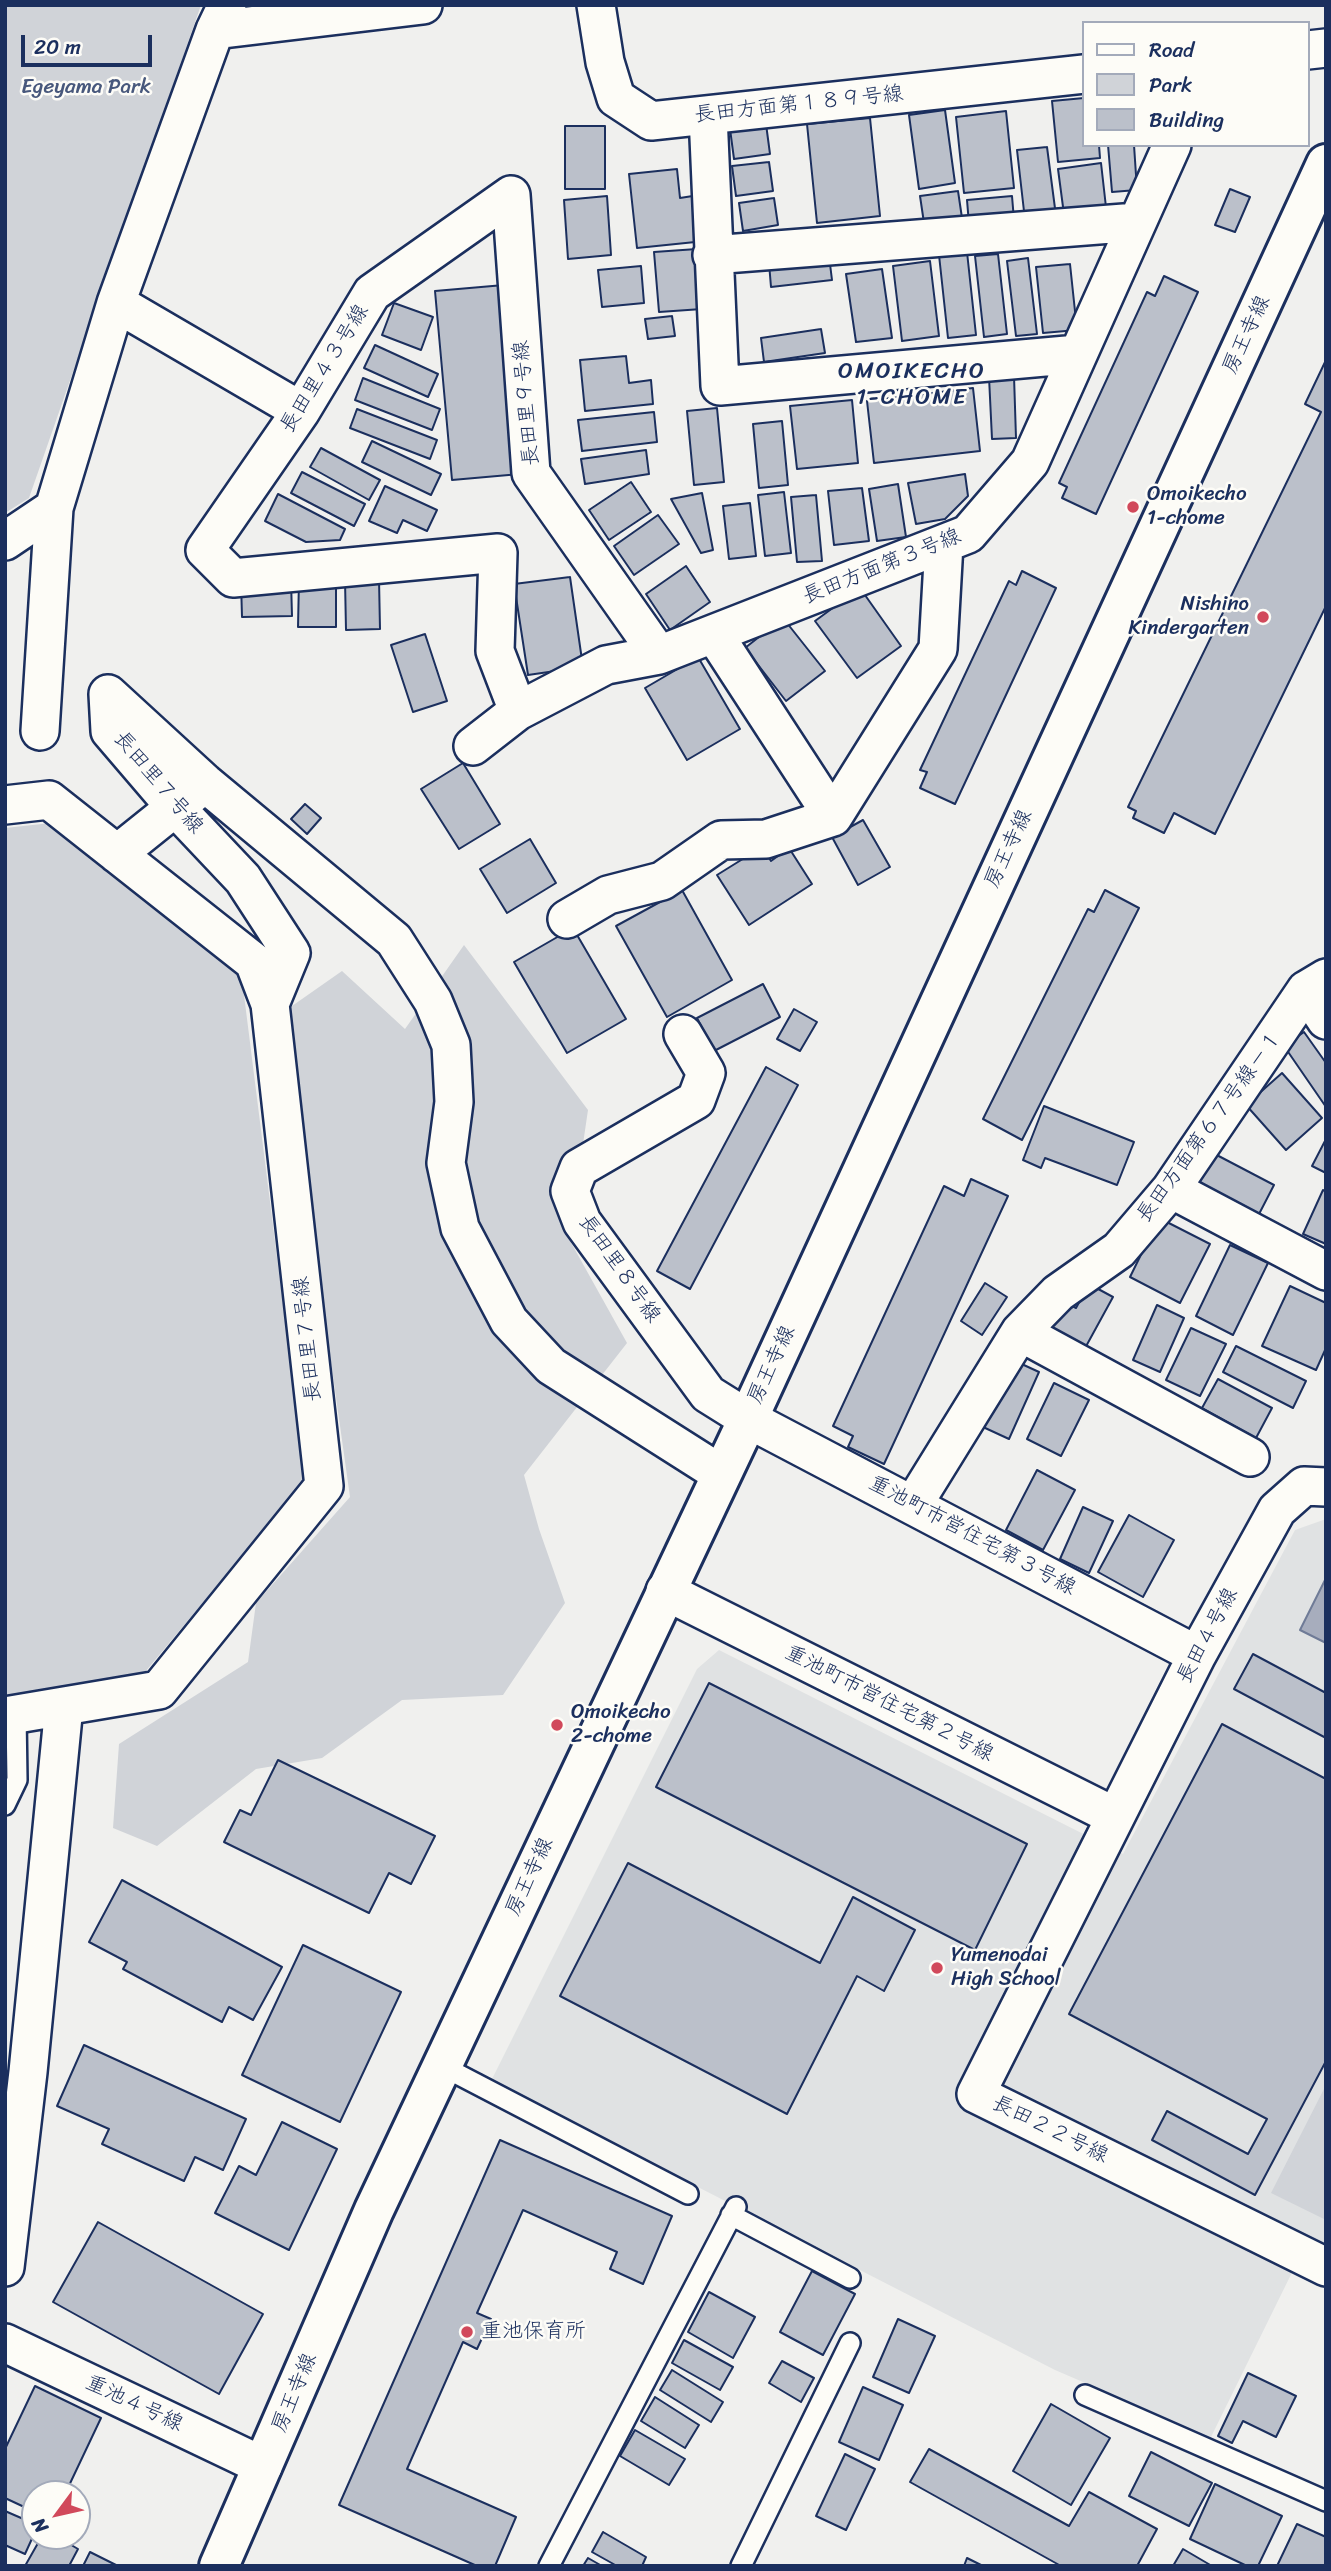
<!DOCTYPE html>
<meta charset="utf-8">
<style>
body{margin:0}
#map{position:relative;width:1331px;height:2571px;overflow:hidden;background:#f0f0ee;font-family:Sriracha,sans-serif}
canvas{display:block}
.frame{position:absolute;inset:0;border:7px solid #1b2f5e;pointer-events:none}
.legend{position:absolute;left:1082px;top:21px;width:228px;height:126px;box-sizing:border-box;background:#fdfcf7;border:2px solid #a3aaba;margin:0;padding:9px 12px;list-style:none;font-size:21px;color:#1b2f5e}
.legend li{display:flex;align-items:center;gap:14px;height:35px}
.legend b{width:35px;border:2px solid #a3aaba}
.north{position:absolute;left:21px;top:2480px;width:70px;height:70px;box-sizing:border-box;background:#fdfcf7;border:2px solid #a3aaba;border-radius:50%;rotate:237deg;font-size:19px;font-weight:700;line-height:28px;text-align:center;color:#1b2f5e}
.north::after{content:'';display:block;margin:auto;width:24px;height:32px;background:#d1495b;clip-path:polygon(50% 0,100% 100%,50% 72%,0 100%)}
.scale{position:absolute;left:21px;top:35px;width:131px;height:32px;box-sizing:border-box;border:4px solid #1b2f5e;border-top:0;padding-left:9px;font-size:21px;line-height:24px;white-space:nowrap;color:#1b2f5e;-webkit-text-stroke:5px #fdfcf7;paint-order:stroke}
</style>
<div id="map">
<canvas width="1331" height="2571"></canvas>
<div class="frame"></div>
<ul class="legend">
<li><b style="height:9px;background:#fdfcf7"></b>Road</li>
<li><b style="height:19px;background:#d0d3d8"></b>Park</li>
<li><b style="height:19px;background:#bbc0ca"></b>Building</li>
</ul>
<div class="north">N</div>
<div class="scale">20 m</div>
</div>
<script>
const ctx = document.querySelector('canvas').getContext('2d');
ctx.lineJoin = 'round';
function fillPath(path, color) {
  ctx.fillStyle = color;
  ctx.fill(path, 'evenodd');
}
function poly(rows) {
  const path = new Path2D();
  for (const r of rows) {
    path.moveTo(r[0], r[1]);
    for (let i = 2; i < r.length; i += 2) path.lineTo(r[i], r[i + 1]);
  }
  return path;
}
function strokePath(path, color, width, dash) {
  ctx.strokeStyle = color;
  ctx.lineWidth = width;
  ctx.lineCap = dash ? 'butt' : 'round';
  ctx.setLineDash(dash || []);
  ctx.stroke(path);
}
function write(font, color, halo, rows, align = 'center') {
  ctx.font = font + ' Sriracha,"Klee One",sans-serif';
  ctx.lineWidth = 5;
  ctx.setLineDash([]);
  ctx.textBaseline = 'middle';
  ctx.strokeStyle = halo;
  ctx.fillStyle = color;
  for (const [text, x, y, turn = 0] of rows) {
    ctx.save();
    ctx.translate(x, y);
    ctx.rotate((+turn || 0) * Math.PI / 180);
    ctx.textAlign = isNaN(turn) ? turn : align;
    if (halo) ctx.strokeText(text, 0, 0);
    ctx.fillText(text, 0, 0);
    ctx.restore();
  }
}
fillPath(poly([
 [1326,1519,1326,2251,1307,2242,1211,2437,1055,2370,491,2081,697,1669,719,1650,1123,1854,1295,1530]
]), '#e0e2e3');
fillPath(poly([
 [5,5,201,5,29,498,5,513],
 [51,823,242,979,305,1480,145,1672,5,1696,5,828],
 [464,945,588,1110,569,1239,627,1343,524,1475,539,1529,565,1603,503,1695,402,1700,322,1758,256,1769,157,1846,113,1828,119,1744,248,1662,256,1603,350,1497,282,1013,342,971,405,1029],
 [1326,2085,1326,2220,1271,2193]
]), '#d0d3d8');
const water = poly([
 [1326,1578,1326,1643,1300,1630,1326,1578]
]);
fillPath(water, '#a7adbd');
strokePath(water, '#6f7b97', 2);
const building = poly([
 [1084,98,1084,145,1099,145,1100,158,1058,162,1052,101,1084,98],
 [945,110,955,183,919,189,909,115,945,110],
 [1006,111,1014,188,964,193,956,117,1006,111],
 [870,118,880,216,817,223,807,124,870,118],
 [766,124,770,154,734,159,730,129,766,124],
 [565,126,605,126,605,189,565,189,565,126],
 [1108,145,1134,145,1137,190,1112,192,1108,145],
 [1047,147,1056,216,1025,220,1017,150,1047,147],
 [769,162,773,191,736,196,732,166,769,162],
 [1101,163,1107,216,1065,222,1058,169,1101,163],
 [677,169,680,198,699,195,705,241,637,248,629,174,677,169],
 [1230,189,1250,197,1235,232,1215,225,1230,189],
 [958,191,962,218,924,223,920,196,958,191],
 [607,196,611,255,568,259,564,200,607,196],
 [1012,196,1014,220,969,224,967,200,1012,196],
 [774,198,778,225,743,231,739,203,774,198],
 [697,249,702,309,659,312,654,252,697,249],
 [967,252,976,335,948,338,939,255,967,252],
 [998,254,1007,334,984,337,975,256,998,254],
 [829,256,832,280,771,287,769,263,829,256],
 [1028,258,1037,334,1016,336,1007,261,1028,258],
 [930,261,939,336,902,341,893,266,930,261],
 [1070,264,1077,330,1043,333,1036,267,1070,264],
 [641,266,644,303,602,307,598,270,641,266],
 [882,269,892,338,856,342,846,274,882,269],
 [1164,276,1198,292,1096,514,1062,498,1067,487,1059,483,1147,292,1155,296,1164,276],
 [504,285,520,474,452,480,435,291,504,285],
 [394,303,433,317,421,350,382,335,394,303],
 [672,316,675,336,648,339,645,319,672,316],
 [821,329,825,353,764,362,761,338,821,329],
 [375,345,438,374,428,397,364,368,375,345],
 [626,356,629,383,651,380,653,404,585,411,580,360,626,356],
 [1326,360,1326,606,1215,834,1174,813,1164,833,1133,818,1136,811,1128,807,1321,412,1305,404,1326,360],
 [1014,376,1016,438,992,439,989,377,1014,376],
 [363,378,440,409,432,430,355,400,363,378],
 [973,388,980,451,874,463,867,401,973,388],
 [852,400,858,463,797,469,790,406,852,400],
 [717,408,724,482,694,485,687,411,717,408],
 [357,409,437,440,430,459,350,428,357,409],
 [654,412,657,442,582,451,578,420,654,412],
 [782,421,788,485,759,488,753,424,782,421],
 [372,441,441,474,431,495,362,462,372,441],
 [321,448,380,480,369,500,310,467,321,448],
 [646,450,649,474,585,484,581,459,646,450],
 [302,472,365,504,354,526,291,493,302,472],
 [965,474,968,496,945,519,916,524,908,483,965,474],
 [631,482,651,512,609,540,589,510,631,482],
 [898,484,906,537,877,541,869,489,898,484],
 [385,486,437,510,427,531,403,520,397,533,369,521,385,486],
 [862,488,869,541,834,545,828,491,862,488],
 [784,492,791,553,765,556,758,495,784,492],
 [702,493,713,550,701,553,671,499,702,493],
 [278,494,345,529,340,540,306,542,265,521,278,494],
 [816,495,822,561,797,562,791,497,816,495],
 [750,503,756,556,729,559,723,506,750,503],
 [658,515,679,544,634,575,614,546,658,515],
 [686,566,710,602,670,630,646,594,686,566],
 [1022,571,1056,588,955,804,920,788,927,772,920,770,1009,581,1016,585,1022,571],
 [570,577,583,667,528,675,514,584,570,577],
 [299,579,336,579,336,627,298,627,299,579],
 [379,579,380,629,346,630,345,580,379,579],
 [291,580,292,616,242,617,241,582,291,580],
 [860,588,901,646,857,678,815,621,860,588],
 [783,618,825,671,786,701,745,648,783,618],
 [425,634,447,701,413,712,391,645,425,634],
 [698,657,740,729,687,760,645,688,698,657],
 [463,763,500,824,459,849,421,789,463,763],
 [305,804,321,818,307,834,291,819,305,804],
 [863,820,890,867,858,885,832,837,863,820],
 [530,839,556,883,507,913,480,869,530,839],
 [762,847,771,861,789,848,812,884,749,925,717,875,762,847],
 [682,890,732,980,667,1017,616,926,682,890],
 [1105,890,1139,908,1022,1140,983,1119,1088,909,1094,912,1105,890],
 [573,928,626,1019,567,1053,514,962,573,928],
 [763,984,780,1017,714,1051,697,1018,763,984],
 [794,1009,817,1022,800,1051,777,1039,794,1009],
 [1304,1032,1326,1063,1326,1107,1284,1046,1304,1032],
 [766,1067,798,1085,690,1289,657,1271,766,1067],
 [1282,1073,1322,1118,1286,1150,1246,1105,1282,1073],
 [1044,1106,1134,1142,1117,1185,1045,1158,1041,1168,1023,1160,1044,1106],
 [1326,1139,1326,1173,1312,1166,1326,1139],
 [1211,1152,1274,1185,1258,1216,1195,1183,1211,1152],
 [971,1179,1008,1196,884,1464,848,1447,853,1436,833,1426,944,1186,964,1196,971,1179],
 [1323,1190,1326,1192,1326,1244,1303,1234,1323,1190],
 [1159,1218,1210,1244,1180,1303,1130,1277,1159,1218],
 [1230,1245,1268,1263,1233,1335,1196,1316,1230,1245],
 [985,1283,1007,1297,982,1335,961,1321,985,1283],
 [1089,1284,1113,1297,1084,1350,1050,1332,1065,1302,1076,1308,1089,1284],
 [1290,1286,1326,1303,1326,1348,1316,1370,1262,1346,1290,1286],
 [1157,1305,1184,1318,1160,1372,1133,1360,1157,1305],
 [1191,1328,1226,1344,1200,1396,1166,1380,1191,1328],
 [1236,1346,1306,1381,1293,1408,1223,1372,1236,1346],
 [1013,1360,1039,1372,1009,1439,983,1427,1013,1360],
 [1218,1379,1272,1408,1256,1438,1202,1408,1218,1379],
 [1054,1383,1089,1400,1061,1456,1027,1439,1054,1383],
 [1037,1470,1075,1490,1043,1550,1006,1530,1037,1470],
 [1083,1507,1113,1521,1089,1573,1060,1559,1083,1507],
 [1129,1515,1174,1540,1143,1597,1098,1572,1129,1515],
 [1253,1654,1326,1693,1326,1738,1234,1689,1253,1654],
 [709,1683,1027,1844,975,1950,656,1787,709,1683],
 [1222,1724,1326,1779,1326,2061,1255,2195,1152,2140,1167,2111,1248,2154,1267,2119,1069,2014,1222,1724],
 [278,1760,435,1836,411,1884,389,1873,369,1913,224,1842,240,1810,251,1815,278,1760],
 [628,1863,820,1963,853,1897,915,1930,884,1991,857,1976,787,2114,560,1996,628,1863],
 [122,1880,282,1967,253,2020,229,2007,222,2022,123,1969,127,1962,89,1942,122,1880],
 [303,1945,401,1992,340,2122,242,2075,303,1945],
 [84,2045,246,2119,223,2170,195,2157,184,2181,102,2144,109,2129,57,2106,84,2045],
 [282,2122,337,2149,289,2250,215,2213,239,2166,256,2175,282,2122],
 [500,2140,672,2216,643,2284,610,2269,617,2252,523,2210,477,2313,491,2319,477,2349,463,2342,407,2469,516,2517,495,2566,477,2566,339,2505,500,2140],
 [98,2222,263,2314,219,2394,53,2302,98,2222],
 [812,2271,855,2294,823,2355,780,2332,812,2271],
 [709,2292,755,2317,733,2358,688,2332,709,2292],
 [898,2319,935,2336,909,2393,873,2377,898,2319],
 [684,2340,733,2367,720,2390,672,2363,684,2340],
 [782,2361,814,2378,801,2402,769,2383,782,2361],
 [672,2370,723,2402,711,2422,660,2390,672,2370],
 [1248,2373,1296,2396,1276,2437,1243,2421,1232,2443,1218,2436,1248,2373],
 [35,2386,101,2418,65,2494,35,2494,35,2512,5,2498,5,2449,35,2386],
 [863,2387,903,2405,879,2460,839,2442,863,2387],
 [655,2397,699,2425,685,2448,641,2421,655,2397],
 [1051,2404,1110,2438,1071,2505,1013,2471,1051,2404],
 [635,2430,685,2459,669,2485,620,2456,635,2430],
 [929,2449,1069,2526,1089,2492,1157,2529,1137,2566,1061,2566,910,2482,929,2449],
 [1151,2452,1212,2483,1189,2526,1129,2496,1151,2452],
 [845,2454,875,2469,846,2530,816,2516,845,2454],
 [1215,2484,1282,2516,1258,2566,1247,2566,1190,2539,1215,2484],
 [5,2511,35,2524,35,2532,25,2554,5,2545,5,2511],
 [1297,2524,1326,2537,1326,2566,1277,2566,1297,2524],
 [603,2532,646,2557,642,2566,617,2566,592,2552,603,2532],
 [42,2536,56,2536,78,2549,69,2566,25,2566,42,2536],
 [1183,2549,1212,2566,1173,2566,1183,2549],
 [90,2552,118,2566,83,2566,90,2552],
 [588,2558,602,2566,583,2566,588,2558],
 [967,2558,983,2566,964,2566,967,2558]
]);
fillPath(building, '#bbc0ca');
strokePath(building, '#1b2f5e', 2);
const lane = poly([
 [5,1805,17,1780,16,1714],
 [442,2066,688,2194],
 [731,2215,850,2278],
 [1085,2395,1326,2501],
 [549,2566,736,2207],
 [741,2566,850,2343]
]);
const street = poly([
 [596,5,605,62,616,98,651,121,1084,74],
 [215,30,423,5],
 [1308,50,1326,48],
 [708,115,720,386,1078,354],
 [511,195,372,293,301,411,205,550,233,578,498,553,495,651,518,711],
 [511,195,531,473,659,655],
 [712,255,1137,222],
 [116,303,301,411],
 [5,541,54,508],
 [714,634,833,817,938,649,944,544],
 [40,731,54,508,116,303,215,30,227,5],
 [473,746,518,711,606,665,659,655,968,534,1030,462,1172,145],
 [5,805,49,800,254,962,270,1004],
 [117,854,193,793],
 [567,919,608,895,662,881,721,840,766,839,833,817],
 [1306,990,1326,1020],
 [683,1034,706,1073,696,1100,579,1168,570,1191,582,1222,708,1394,748,1419,1197,1655],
 [1171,1189,1326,1271],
 [1020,1332,1250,1457],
 [1326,1487,1304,1486,1277,1510,1197,1655,976,2094,1326,2267],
 [913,1505,1020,1332,1058,1293,1119,1250,1171,1189,1306,990,1326,978],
 [665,1591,1114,1816],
 [5,1716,159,1690,324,1486,270,1004,291,953,243,879,175,807,110,731,108,694,205,783,394,940,433,1001,451,1045,454,1102,446,1163,460,1228,509,1321,551,1366,721,1474],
 [5,2267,28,2072,64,1706],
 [5,2343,263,2466]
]);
const secondary = poly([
 [219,2566,374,2210,748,1419,1326,164]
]);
strokePath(lane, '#1b2f5e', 24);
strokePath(street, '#1b2f5e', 42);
strokePath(secondary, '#1b2f5e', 44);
strokePath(lane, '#fdfcf7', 19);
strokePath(street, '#fdfcf7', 37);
strokePath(secondary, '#fdfcf7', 38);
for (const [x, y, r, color] of [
 [1133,507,7,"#d1495b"],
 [1263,617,7,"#d1495b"],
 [557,1725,7,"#d1495b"],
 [937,1968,7,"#d1495b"],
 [467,2332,7,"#d1495b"]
]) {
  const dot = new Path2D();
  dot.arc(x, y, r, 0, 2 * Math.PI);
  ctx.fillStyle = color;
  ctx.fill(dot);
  strokePath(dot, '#fdfcf7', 2.5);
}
write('21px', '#48587c', '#fdfcf7', [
 ["Egeyama Park",86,88]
]);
write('21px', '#1b2f5e', '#fdfcf7', [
 ["長田方面第１８９号線",799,105,-6],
 ["房王寺線",1247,335,-65],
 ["長田里４３号線",325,369,-58],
 ["長田里９号線",527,403,-95],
 ["長田方面第３号線",882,567,-22],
 ["長田里７号線",158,783,50],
 ["房王寺線",1009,849,-65],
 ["長田方面第６７号線－１",1210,1127,-54],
 ["長田里８号線",619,1269,55],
 ["長田里７号線",308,1339,-96],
 ["房王寺線",772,1365,-65],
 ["重池町市営住宅第３号線",972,1536,28],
 ["長田４号線",1208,1636,-62],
 ["重池町市営住宅第２号線",889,1704,27],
 ["房王寺線",530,1877,-65],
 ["長田２２号線",1050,2130,26],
 ["房王寺線",295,2393,-67],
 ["重池４号線",134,2404,25]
]);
write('21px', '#1b2f5e', '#fdfcf7', [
 ["Omoikecho",1147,495],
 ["1-chome",1147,519],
 ["Nishino",1249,605,"right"],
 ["Kindergarten",1249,629,"right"],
 ["Omoikecho",571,1713],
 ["2-chome",571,1737],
 ["Yumenodai",951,1956],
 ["High School",951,1980],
 ["重池保育所",481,2332]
], 'left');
ctx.letterSpacing = '2px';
write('23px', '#1b2f5e', '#fdfcf7', [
 ["OMOIKECHO",912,372],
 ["1-CHOME",912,398]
]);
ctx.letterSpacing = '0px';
</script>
